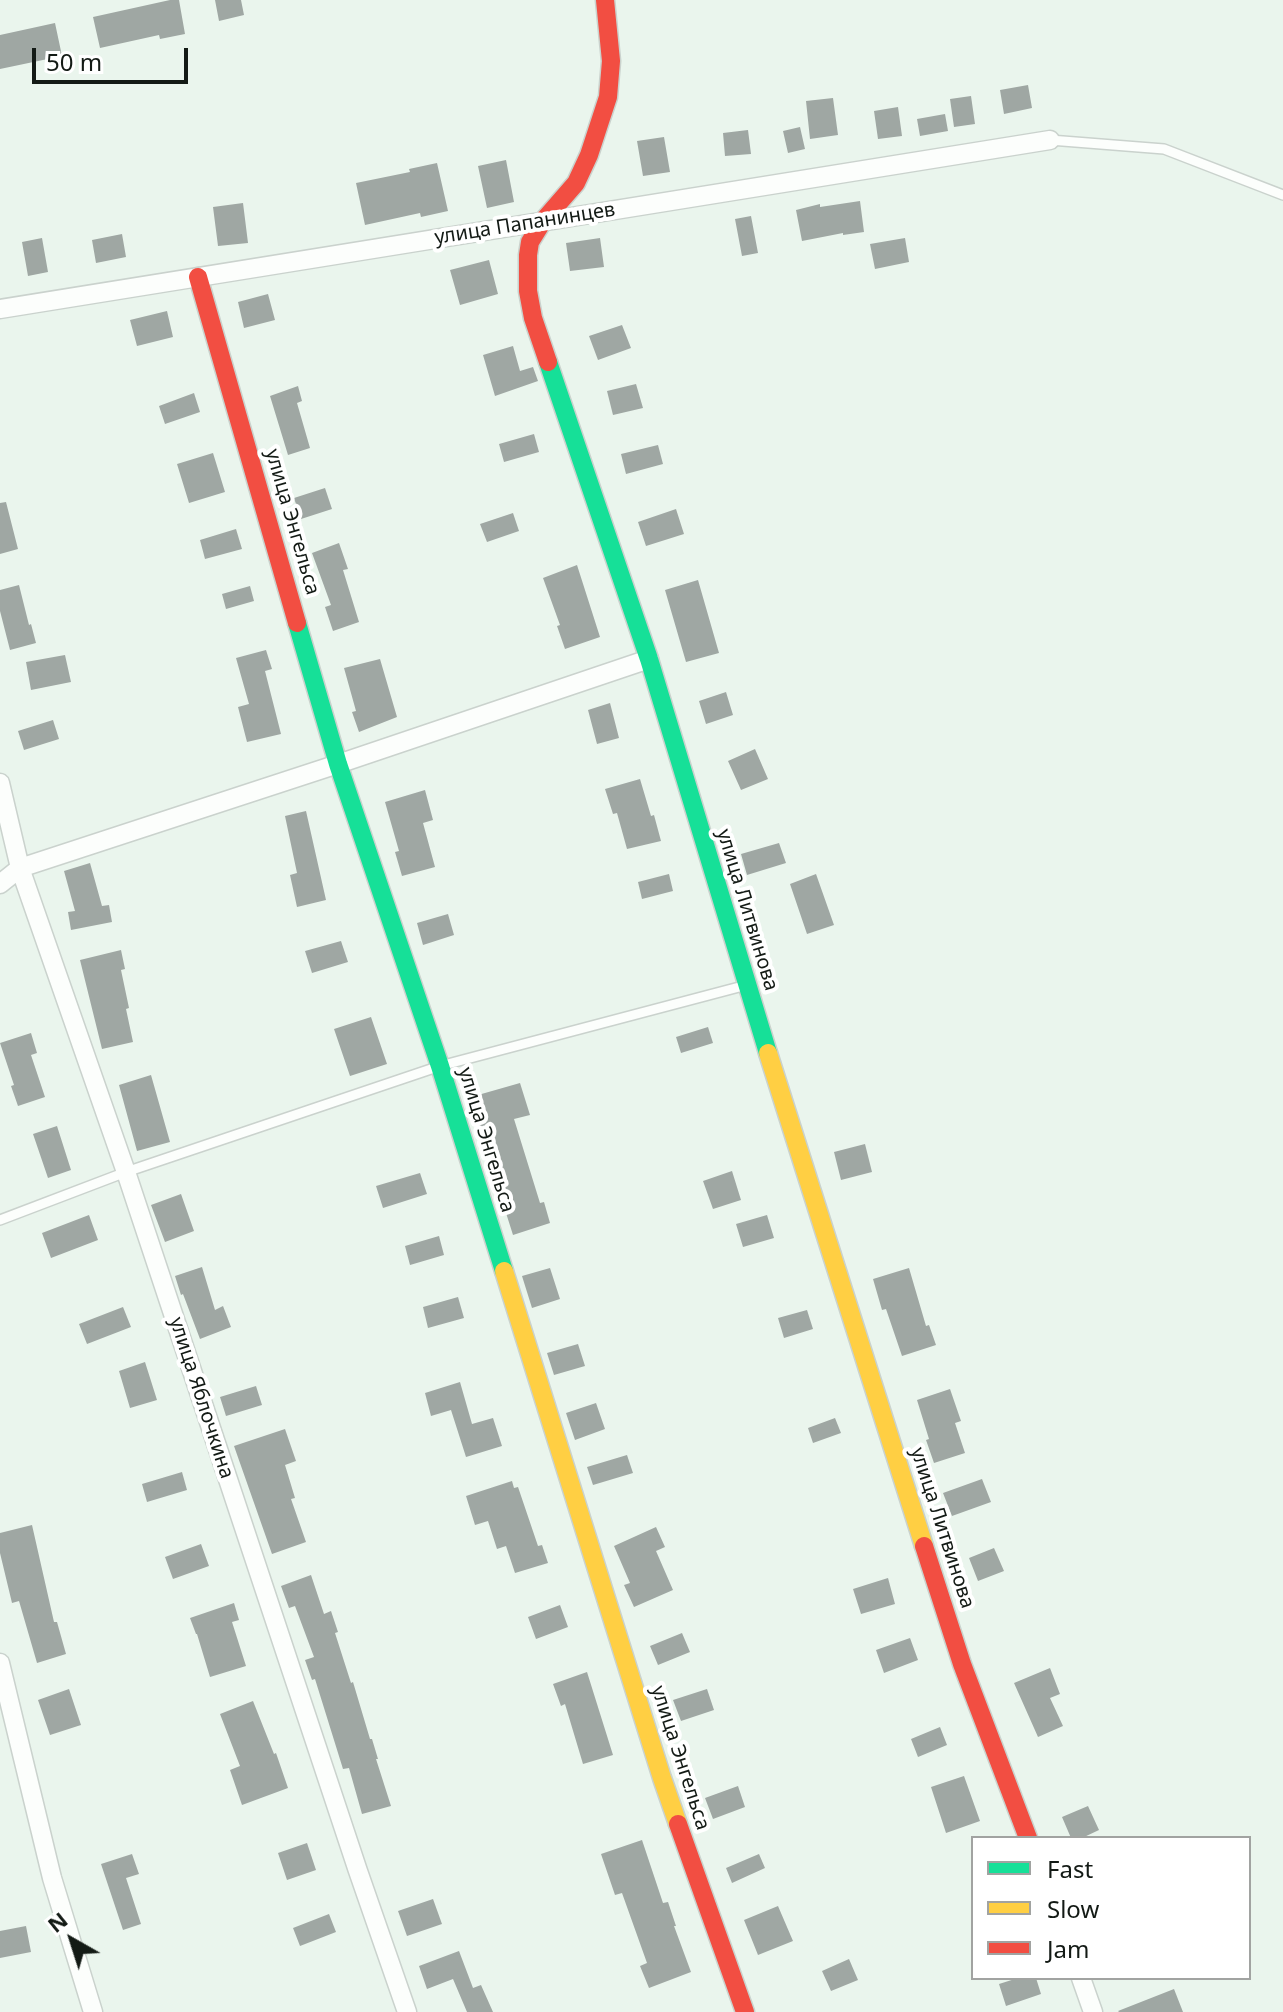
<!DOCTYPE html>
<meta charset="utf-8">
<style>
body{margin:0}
#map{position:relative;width:1283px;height:2012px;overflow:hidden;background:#eaf5ed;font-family:"Noto Sans",sans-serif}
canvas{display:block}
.legend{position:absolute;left:971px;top:1836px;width:280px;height:144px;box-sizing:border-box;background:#fff;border:2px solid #a1a3a1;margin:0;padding:10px 14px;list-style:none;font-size:24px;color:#131a15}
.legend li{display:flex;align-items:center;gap:16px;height:40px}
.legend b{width:40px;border:2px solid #a1a3a1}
.north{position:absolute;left:32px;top:1900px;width:80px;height:80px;-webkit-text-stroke:6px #fff;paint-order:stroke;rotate:321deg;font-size:22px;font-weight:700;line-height:32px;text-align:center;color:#131a15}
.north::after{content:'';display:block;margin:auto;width:28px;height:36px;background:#131a15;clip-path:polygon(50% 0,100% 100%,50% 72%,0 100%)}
.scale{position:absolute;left:32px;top:48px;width:156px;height:36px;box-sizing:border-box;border:4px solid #131a15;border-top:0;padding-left:10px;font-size:24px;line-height:28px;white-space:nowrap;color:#131a15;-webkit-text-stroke:6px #fff;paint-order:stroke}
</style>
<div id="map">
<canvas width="1283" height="2012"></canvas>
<ul class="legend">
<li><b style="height:10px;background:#16e098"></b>Fast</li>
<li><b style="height:10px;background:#ffcf43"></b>Slow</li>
<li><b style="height:10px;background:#f24e42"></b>Jam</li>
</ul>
<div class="north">N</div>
<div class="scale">50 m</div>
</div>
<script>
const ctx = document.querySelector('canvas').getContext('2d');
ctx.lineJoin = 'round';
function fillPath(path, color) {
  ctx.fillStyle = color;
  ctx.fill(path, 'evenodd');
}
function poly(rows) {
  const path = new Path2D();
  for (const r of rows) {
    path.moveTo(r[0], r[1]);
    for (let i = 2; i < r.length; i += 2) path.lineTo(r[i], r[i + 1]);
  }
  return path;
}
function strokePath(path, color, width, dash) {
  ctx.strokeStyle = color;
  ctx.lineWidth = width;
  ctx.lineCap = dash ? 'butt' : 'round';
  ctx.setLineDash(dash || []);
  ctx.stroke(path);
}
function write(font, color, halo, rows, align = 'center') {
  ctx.font = font + ' "Noto Sans",sans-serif';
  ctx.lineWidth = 8;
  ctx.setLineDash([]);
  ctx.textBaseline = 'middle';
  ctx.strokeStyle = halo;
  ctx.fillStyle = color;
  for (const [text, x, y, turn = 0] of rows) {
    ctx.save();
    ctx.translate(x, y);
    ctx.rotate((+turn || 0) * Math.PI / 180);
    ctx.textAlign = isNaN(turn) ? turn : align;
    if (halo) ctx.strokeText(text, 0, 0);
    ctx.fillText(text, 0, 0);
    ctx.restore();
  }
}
fillPath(poly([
 [170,0,179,0,185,34,160,39,159,35,100,48,93,17],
 [215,0,241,0,244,15,219,21],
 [55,23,62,56,0,69,0,35],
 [1028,85,1032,108,1004,114,1000,90],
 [971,96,975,124,954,127,950,99],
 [833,98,838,135,810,139,806,101],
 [898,107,902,136,878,139,874,111],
 [945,114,948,131,920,136,917,119],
 [800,127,805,149,788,153,783,131],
 [748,130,751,154,725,156,723,133],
 [664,137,670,172,643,176,637,141],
 [506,160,514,202,487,208,478,166],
 [437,163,448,211,421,217,420,213,365,225,356,183,410,172,409,169],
 [860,201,864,232,843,235,843,233,802,241,796,210,820,204,820,207],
 [243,203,248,243,218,246,213,207],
 [751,216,758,253,742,256,735,219],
 [122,234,126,257,96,263,92,240],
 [42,238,48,272,28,276,22,242],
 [600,238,604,267,570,271,566,243],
 [905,238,909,262,875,269,870,244],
 [489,260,498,294,460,305,450,270],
 [268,294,275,320,244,328,238,302],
 [167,311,173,337,137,346,130,320],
 [622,325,631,348,598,360,589,336],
 [513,346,520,371,533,367,538,381,495,396,483,355],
 [636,384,643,408,613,415,607,391],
 [298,386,302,401,297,403,310,448,288,455,270,396],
 [194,393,200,412,165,424,159,406],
 [534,434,539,452,504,462,499,444],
 [658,445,663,464,626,474,621,454],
 [213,453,225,492,189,503,177,464],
 [325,488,332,509,301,519,294,498],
 [6,502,18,549,0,554,0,503],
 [676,509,684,534,646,546,638,522],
 [513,513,519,531,487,542,480,524],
 [236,529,242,549,205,559,200,540],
 [339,543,348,569,343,570,359,622,333,631,325,607,331,605,312,553],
 [577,565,600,637,565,649,557,626,560,625,543,578],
 [698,580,719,653,686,662,665,590],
 [19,585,29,625,31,624,36,643,10,650,0,611,0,590],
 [250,586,254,601,226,609,222,594],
 [266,650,272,669,265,671,281,734,247,742,238,707,249,704,236,658],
 [65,655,71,682,31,690,26,662],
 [380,659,397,717,359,732,352,712,356,711,344,668],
 [726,692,733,715,706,724,699,701],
 [610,703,619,738,597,744,588,710],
 [53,720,59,739,24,750,18,731],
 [755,749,768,779,741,790,728,761],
 [640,779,651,816,654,815,661,841,627,849,617,813,613,814,605,789],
 [425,790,433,820,423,823,435,867,402,876,395,852,399,851,385,802],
 [306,811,326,900,297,907,290,875,297,873,285,816],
 [779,843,786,863,747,875,741,854],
 [90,863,102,906,109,905,112,922,71,930,68,912,75,911,64,871],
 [669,874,673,891,642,899,638,882],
 [816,874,834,925,807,934,790,884],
 [448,914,454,935,423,945,417,923],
 [341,941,348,962,312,973,305,951],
 [121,950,125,969,121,970,129,1008,126,1009,133,1042,102,1049,80,960],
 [371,1017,387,1064,350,1076,334,1029],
 [708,1027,713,1043,681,1053,676,1037],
 [31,1033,37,1053,31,1055,45,1097,18,1106,11,1086,14,1085,0,1043],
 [151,1075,170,1142,137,1151,119,1085],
 [520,1083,530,1115,514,1119,540,1203,544,1202,550,1223,513,1235,500,1194,497,1195,484,1155,488,1154,471,1097],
 [57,1126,71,1170,48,1178,33,1134],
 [865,1144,872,1172,841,1180,834,1152],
 [732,1171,741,1200,713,1209,703,1181],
 [420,1173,427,1194,383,1208,376,1186],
 [181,1194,194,1231,165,1242,151,1205],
 [89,1215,98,1240,51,1258,42,1233],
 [767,1215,774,1238,743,1247,736,1224],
 [439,1236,444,1255,410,1265,405,1246],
 [202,1267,215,1310,223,1306,231,1327,200,1339,183,1294,181,1295,175,1276],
 [550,1268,560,1299,532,1308,522,1276],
 [909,1268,926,1326,929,1325,936,1345,902,1356,886,1309,882,1310,873,1279],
 [458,1297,464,1318,428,1328,423,1307],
 [123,1307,131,1327,87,1344,79,1324],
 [807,1310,813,1329,784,1338,778,1318],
 [578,1344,585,1366,554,1375,547,1353],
 [145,1362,157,1400,130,1408,119,1371],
 [460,1382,472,1424,493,1418,502,1446,466,1457,451,1410,431,1416,425,1393],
 [256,1386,262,1405,226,1416,220,1397],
 [950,1389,961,1421,955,1423,965,1453,934,1463,926,1440,929,1439,917,1400],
 [596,1403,605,1429,575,1440,566,1413],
 [835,1418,841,1433,813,1443,808,1428],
 [285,1429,296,1461,285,1465,295,1498,291,1499,306,1542,272,1554,234,1446],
 [627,1455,633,1473,593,1485,587,1467],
 [182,1472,187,1490,147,1502,142,1484],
 [982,1479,991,1502,952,1516,943,1493],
 [512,1481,514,1488,518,1487,538,1546,542,1545,548,1563,515,1573,506,1546,497,1549,488,1521,475,1525,466,1496],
 [32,1525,54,1622,57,1622,66,1654,37,1663,19,1601,12,1603,0,1553,0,1533],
 [656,1527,665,1547,656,1551,673,1590,634,1607,624,1585,630,1583,614,1546],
 [201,1544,209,1566,173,1579,165,1557],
 [994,1548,1004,1571,978,1581,969,1558],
 [311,1575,324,1614,331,1611,338,1632,335,1633,351,1683,353,1682,370,1739,372,1739,378,1759,376,1759,391,1806,362,1814,349,1768,343,1769,315,1679,312,1680,305,1660,314,1657,295,1606,289,1608,281,1586],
 [888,1578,895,1604,861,1614,853,1589],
 [234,1603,239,1620,232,1622,246,1666,210,1677,197,1634,196,1634,190,1618],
 [560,1605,568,1627,536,1639,528,1617],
 [682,1633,690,1652,658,1665,650,1646],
 [910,1638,918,1660,884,1673,876,1650],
 [1050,1668,1060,1694,1050,1698,1063,1726,1038,1737,1014,1683],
 [587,1672,613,1755,583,1764,565,1704,561,1706,553,1684],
 [69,1689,81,1725,50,1735,38,1700],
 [707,1689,714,1710,681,1721,673,1700],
 [253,1701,274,1754,276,1753,288,1788,242,1805,230,1770,240,1766,220,1714],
 [940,1727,947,1745,918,1757,911,1739],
 [964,1776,980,1821,946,1833,931,1787],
 [738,1786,745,1807,713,1819,705,1798],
 [1088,1806,1099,1830,1082,1838,1071,1838,1062,1817],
 [642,1840,663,1903,668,1902,676,1926,674,1926,691,1972,649,1988,640,1966,647,1963,622,1893,615,1895,601,1854],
 [307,1843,316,1870,287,1880,278,1853],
 [132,1854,139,1874,126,1878,141,1924,123,1930,101,1864],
 [759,1854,765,1868,732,1883,726,1868],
 [433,1899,442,1924,407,1936,398,1911],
 [778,1906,793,1941,758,1955,744,1920],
 [329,1914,336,1932,300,1946,293,1928],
 [26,1926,31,1952,0,1958,0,1931],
 [459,1951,473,1988,481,1985,493,2012,467,2012,453,1979,427,1989,419,1966],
 [849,1959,858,1980,831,1991,822,1971],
 [1018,1978,1036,1978,1041,1994,1006,2006,999,1984],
 [1174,1989,1183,2012,1119,2012,1118,2011]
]), '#9fa7a3');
const lane = poly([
 [1050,140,1164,149,1283,195],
 [0,1220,126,1172,440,1066,743,986]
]);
const street = poly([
 [0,309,1050,140],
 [0,783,20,868,126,1172,358,1871,407,2012],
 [0,884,20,868,338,764,649,659],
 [0,1663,52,1878,93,2012],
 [1081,1978,1093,2012]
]);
const fast = poly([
 [548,362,649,659,768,1053],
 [297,623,338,764,440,1066,504,1271]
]);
const slow = poly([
 [768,1053,924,1546],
 [504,1271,662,1778,678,1824]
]);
const jam = poly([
 [198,277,297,623],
 [548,362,533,318,528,291,528,255,530,242,543,221,576,183,589,155,608,97,611,61,605,0],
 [924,1546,962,1664,1028,1838],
 [678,1824,745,2012]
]);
strokePath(lane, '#cad2cd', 12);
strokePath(street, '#cad2cd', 21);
strokePath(fast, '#cad2cd', 21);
strokePath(slow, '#cad2cd', 21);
strokePath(jam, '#cad2cd', 21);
strokePath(lane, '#fcfefc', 9);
strokePath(street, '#fcfefc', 18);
strokePath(fast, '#16e098', 18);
strokePath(slow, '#ffcf43', 18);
strokePath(jam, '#f24e42', 18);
write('20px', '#131a15', '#fff', [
 ["улица Папанинцев",525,224,-9],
 ["улица Энгельса",292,522,74],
 ["улица Литвинова",747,910,73],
 ["улица Энгельса",486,1140,73],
 ["улица Яблочкина",201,1398,72],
 ["улица Литвинова",942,1528,72],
 ["улица Энгельса",680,1758,72]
]);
</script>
